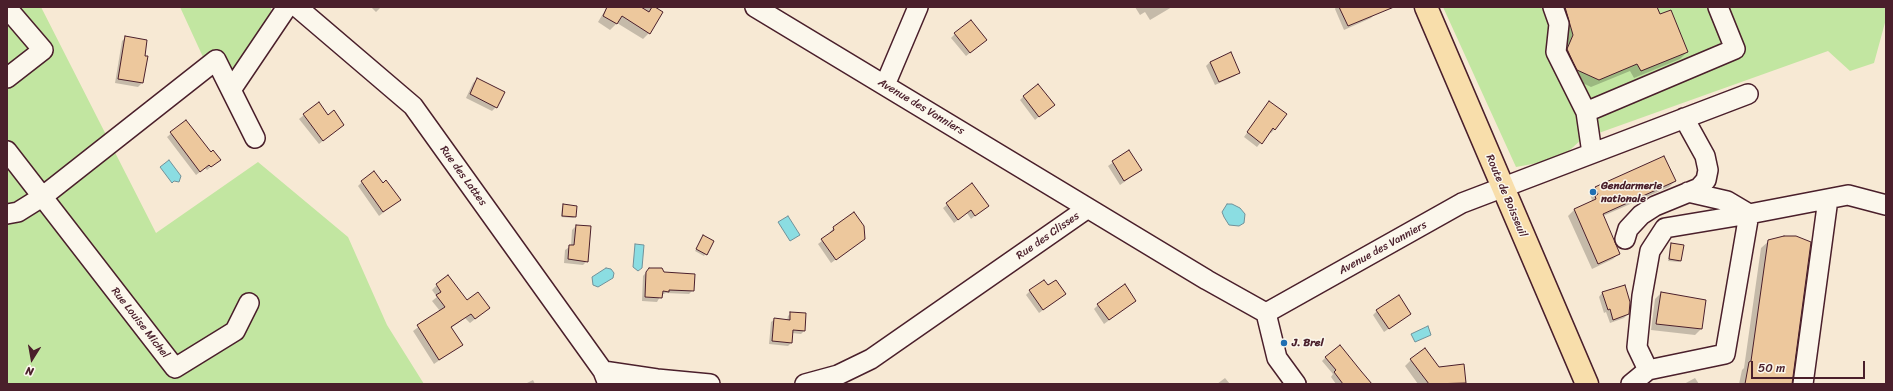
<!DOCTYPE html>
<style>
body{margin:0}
#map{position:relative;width:1893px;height:391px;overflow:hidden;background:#f7e9d4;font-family:Sriracha,sans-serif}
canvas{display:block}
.frame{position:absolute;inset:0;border:8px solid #4a1f2b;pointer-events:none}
.north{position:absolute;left:12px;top:339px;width:40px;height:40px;-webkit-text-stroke:3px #fbf7ec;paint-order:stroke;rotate:191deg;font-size:11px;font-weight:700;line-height:16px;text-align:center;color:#4a1f2b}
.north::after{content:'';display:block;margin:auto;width:14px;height:18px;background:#4a1f2b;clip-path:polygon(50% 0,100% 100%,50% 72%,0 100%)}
.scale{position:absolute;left:1751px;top:361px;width:114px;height:18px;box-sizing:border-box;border:2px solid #4a1f2b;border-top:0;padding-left:5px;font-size:12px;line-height:14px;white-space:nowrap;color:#4a1f2b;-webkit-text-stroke:3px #fbf7ec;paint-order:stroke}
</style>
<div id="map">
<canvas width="1893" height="391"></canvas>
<div class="frame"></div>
<div class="north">N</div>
<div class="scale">50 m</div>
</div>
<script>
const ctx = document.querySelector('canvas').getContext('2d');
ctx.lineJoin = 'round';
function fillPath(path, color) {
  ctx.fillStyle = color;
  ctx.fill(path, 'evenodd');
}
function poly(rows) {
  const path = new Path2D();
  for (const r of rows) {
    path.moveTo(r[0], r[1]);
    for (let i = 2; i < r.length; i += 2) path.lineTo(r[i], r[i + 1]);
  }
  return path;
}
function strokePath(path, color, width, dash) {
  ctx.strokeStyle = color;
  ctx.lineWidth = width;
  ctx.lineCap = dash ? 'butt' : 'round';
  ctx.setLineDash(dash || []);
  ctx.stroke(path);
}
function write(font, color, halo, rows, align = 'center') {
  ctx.font = font + ' Sriracha,sans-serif';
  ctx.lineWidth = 3;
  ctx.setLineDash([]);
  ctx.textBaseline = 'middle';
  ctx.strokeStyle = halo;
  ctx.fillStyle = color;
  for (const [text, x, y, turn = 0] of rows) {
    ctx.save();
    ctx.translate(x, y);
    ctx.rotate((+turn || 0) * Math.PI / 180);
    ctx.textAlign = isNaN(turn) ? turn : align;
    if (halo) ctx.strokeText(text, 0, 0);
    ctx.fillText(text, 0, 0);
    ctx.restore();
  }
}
fillPath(poly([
 [7,7,41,7,156,233,258,162,348,237,387,325,424,384,7,384],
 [180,7,271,7,271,22,223,87,203,57],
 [1443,7,1886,7,1886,19,1874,63,1850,71,1828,51,1582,139,1560,159,1516,167]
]), '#c2e6a1');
const water = poly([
 [169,160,181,176,179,182,174,181,172,183,160,167,169,160],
 [1227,204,1232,204,1240,208,1245,214,1244,223,1239,226,1229,225,1224,217,1222,212,1227,204],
 [788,216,800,235,790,241,778,222,788,216],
 [635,244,644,245,642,268,638,271,633,267,635,244],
 [606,268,611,269,614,273,613,278,598,287,593,285,592,277,606,268],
 [1428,326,1431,335,1415,342,1411,334,1428,326]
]);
fillPath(water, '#8bdde2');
strokePath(water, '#719199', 1);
fillPath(poly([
 [371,7,381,7,376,12],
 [607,7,653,7,649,33,643,39,617,23,610,30,598,22],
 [1135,7,1172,7,1150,20,1145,12,1140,15],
 [1336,7,1372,7,1375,14,1371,18,1344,30,1335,9],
 [1552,7,1656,7,1660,15,1687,52,1680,59,1634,78,1630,71,1591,87,1570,77],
 [955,34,981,44,966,56,951,38],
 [126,37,142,83,138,87,115,83,122,41],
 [1210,62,1239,72,1235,76,1215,85,1206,66],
 [477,79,496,107,492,111,466,98,473,83],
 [1024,96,1053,105,1035,120,1020,100],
 [319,103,328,116,343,125,319,144,299,119],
 [1266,106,1275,129,1271,133,1269,132,1257,147,1244,137],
 [186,121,211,154,219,160,207,170,205,168,196,175,167,137],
 [1129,151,1141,170,1120,185,1108,166],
 [1664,157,1675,181,1669,187,1603,216,1619,254,1613,259,1592,269,1568,216,1574,210,1590,203,1592,200,1590,194,1595,188],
 [362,182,383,184,399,200,379,216,358,186],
 [972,185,984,209,971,219,967,213,954,223,943,208],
 [563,205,575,217,573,218,561,217,562,207],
 [576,226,587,261,583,265,564,263,565,250,571,246,572,230],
 [834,228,864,239,831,263,818,244,831,234,830,232],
 [1796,237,1810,242,1791,384,1739,384,1742,370,1744,368,1761,248,1769,241],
 [702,238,713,241,704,256,695,251],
 [1672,245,1680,261,1679,262,1668,261,1670,246],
 [649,269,663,273,693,290,689,294,666,293,661,295,657,302,642,301,643,276],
 [437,285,467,302,489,308,470,323,465,318,451,328,461,345,434,364,413,331,440,311,432,301,437,297,432,290],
 [1048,287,1065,294,1039,313,1026,295,1030,291],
 [1602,293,1628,314,1624,318,1610,323,1606,312,1604,313,1599,297],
 [1661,293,1705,300,1701,329,1695,335,1651,330,1655,299],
 [1135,301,1104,324,1094,309,1098,305],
 [1377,311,1406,317,1384,332,1373,315],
 [791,313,804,331,801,334,792,333,791,343,788,346,769,344,771,322,775,319,787,321,788,316],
 [1326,357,1363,384,1336,384,1331,377,1333,374,1322,361],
 [1411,360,1439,368,1465,383,1418,384,1405,366],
 [1225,378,1230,384,1217,384],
 [1695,378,1699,384,1684,384],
 [533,380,535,384,525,384]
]), '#0003');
const building = poly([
 [607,7,641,7,649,12,652,7,655,7,663,12,650,34,622,16,617,24,603,16,607,7],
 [1339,7,1394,7,1348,26,1339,7],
 [1565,7,1657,7,1660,14,1671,10,1688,52,1641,71,1637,64,1599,80,1577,70,1573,62,1567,49,1573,35,1565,7],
 [971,20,987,40,970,53,954,33,971,20],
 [125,36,147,40,145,56,148,56,143,83,118,79,125,36],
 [1231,52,1240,73,1219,82,1210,62,1231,52],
 [477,78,505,92,497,108,470,94,477,78],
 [1038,84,1055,105,1039,117,1023,96,1038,84],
 [1269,101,1287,114,1275,130,1273,128,1262,144,1247,132,1269,101],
 [319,102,328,115,334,110,344,125,323,141,303,114,319,102],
 [186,120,211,152,213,150,221,160,211,167,209,165,200,172,170,132,186,120],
 [1129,150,1142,170,1124,181,1112,161,1129,150],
 [1664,156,1676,181,1603,214,1620,254,1598,264,1574,209,1596,199,1595,196,1598,194,1595,187,1664,156],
 [374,171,383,183,386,180,401,200,383,212,361,181,374,171],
 [972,183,989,206,975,216,971,210,958,220,946,203,972,183],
 [563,204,577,206,576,217,562,216,563,204],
 [854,212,864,226,865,239,836,260,821,239,834,230,833,227,854,212],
 [576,225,591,226,588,262,568,259,569,245,574,245,576,225],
 [703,235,714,241,707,255,696,249,703,235],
 [1784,236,1796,236,1811,242,1792,384,1745,384,1749,362,1751,361,1768,240,1784,236],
 [1671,243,1684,245,1681,261,1669,259,1671,243],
 [649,268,662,268,664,272,695,274,694,291,669,290,669,292,663,291,662,298,645,297,646,272,649,268],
 [448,275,467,300,478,292,490,308,475,319,471,314,451,327,463,345,439,360,417,325,445,307,436,295,441,292,436,284,448,275],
 [1044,280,1048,285,1056,280,1066,294,1043,310,1029,290,1044,280],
 [1125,284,1136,301,1109,320,1097,304,1125,284],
 [1625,285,1630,302,1629,314,1613,320,1610,309,1608,310,1602,292,1625,285],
 [1661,292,1706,300,1702,329,1656,324,1661,292],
 [1399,295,1411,314,1389,329,1376,310,1399,295],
 [790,312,806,313,805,331,793,330,792,343,772,341,774,318,790,320,790,312],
 [1340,345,1361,371,1372,384,1343,384,1334,372,1336,370,1325,357,1340,345],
 [1425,348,1439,367,1464,364,1466,383,1429,384,1410,359,1425,348]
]);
fillPath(building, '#edc89d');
strokePath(building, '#4a1f2b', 1);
const minor = poly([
 [297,7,413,106,603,371,608,384],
 [755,7,1207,280,1266,313,1277,358,1296,384],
 [1553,7,1559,24,1556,52,1586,112,1735,49,1718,7],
 [7,8,43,50,7,78],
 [885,85,918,7],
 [1586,112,1592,153],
 [255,138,231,90,287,7],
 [7,151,175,368,235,331,249,303],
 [7,214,18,212,42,197,216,60,231,90],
 [1625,239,1628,229,1641,215,1655,206,1699,188,1706,180,1708,170,1705,156,1684,118],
 [1266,313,1462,203,1748,94],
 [1648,370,1637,347,1642,296,1650,251,1665,228,1749,214,1727,201,1688,192],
 [603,371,657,379,710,384],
 [805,384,838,375,871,359,1088,208],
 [1631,384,1648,370,1725,354,1749,214,1848,195,1886,205],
 [1803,384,1828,199]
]);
const major = poly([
 [1426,7,1587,384]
]);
strokePath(minor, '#4a1f2b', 22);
strokePath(major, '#4a1f2b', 25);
strokePath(minor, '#fbf7ec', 19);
strokePath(major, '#f8deab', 22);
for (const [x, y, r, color] of [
 [1593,192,4,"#1f6fb2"],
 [1284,343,4,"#1f6fb2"]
]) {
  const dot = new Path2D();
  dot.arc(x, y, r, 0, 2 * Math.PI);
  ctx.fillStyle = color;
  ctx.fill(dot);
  strokePath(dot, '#fbf7ec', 1.5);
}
write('11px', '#4a1f2b', '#fbf7ec', [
 ["Avenue des Vanniers",921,107,31],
 ["Rue des Lattes",463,176,54],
 ["Route de Boisseuil",1506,196,67],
 ["Rue des Clisses",1048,236,-35],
 ["Avenue des Vanniers",1383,248,-29],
 ["Rue Louise Michel",140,323,52]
]);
write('bold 11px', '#4a1f2b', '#fbf7ec', [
 ["Gendarmerie",1601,186],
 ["nationale",1601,199],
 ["J. Brel",1292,343]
], 'left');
</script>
